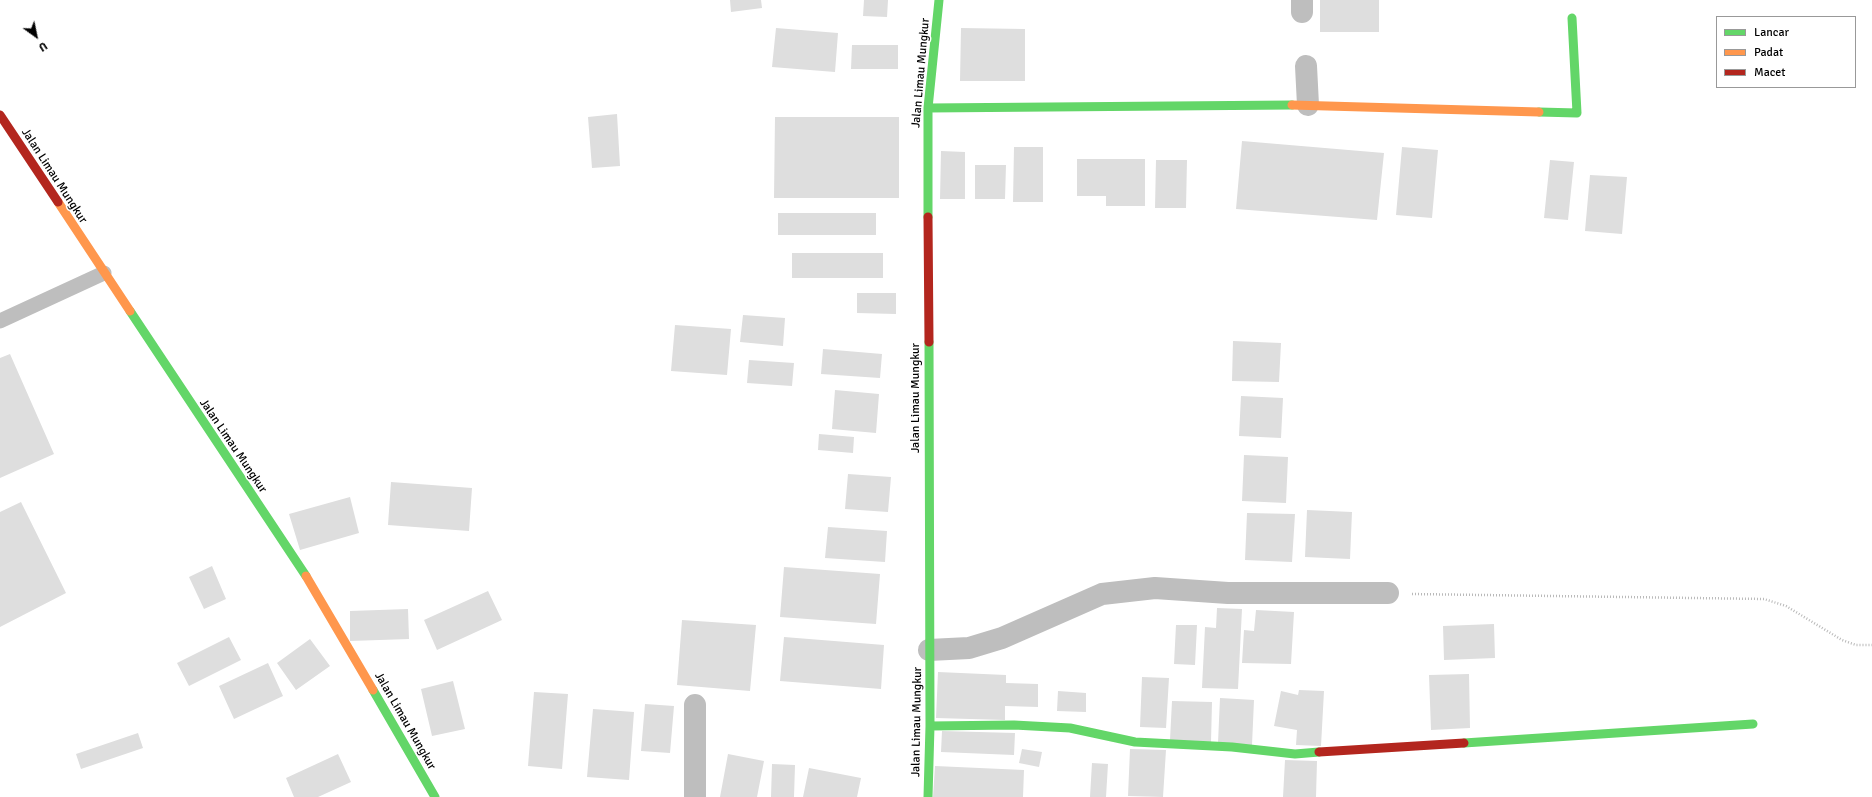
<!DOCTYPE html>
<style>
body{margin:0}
#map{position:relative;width:1872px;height:797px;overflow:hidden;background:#fff;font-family:Signika,sans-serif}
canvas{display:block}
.legend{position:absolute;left:1716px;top:16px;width:140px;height:72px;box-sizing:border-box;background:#fff;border:1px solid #999;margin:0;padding:5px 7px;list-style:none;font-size:12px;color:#000}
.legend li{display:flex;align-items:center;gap:8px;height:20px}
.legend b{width:20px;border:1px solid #999}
.north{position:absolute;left:16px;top:16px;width:40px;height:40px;-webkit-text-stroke:3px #fff;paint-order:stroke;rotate:147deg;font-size:11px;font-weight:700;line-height:16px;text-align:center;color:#000}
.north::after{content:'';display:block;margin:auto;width:14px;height:18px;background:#000;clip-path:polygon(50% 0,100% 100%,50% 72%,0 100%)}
</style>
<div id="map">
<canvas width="1872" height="797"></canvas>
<ul class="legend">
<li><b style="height:5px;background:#63d668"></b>Lancar</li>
<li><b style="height:5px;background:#ff974d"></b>Padat</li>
<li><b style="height:5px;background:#b3261e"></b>Macet</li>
</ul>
<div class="north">U</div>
</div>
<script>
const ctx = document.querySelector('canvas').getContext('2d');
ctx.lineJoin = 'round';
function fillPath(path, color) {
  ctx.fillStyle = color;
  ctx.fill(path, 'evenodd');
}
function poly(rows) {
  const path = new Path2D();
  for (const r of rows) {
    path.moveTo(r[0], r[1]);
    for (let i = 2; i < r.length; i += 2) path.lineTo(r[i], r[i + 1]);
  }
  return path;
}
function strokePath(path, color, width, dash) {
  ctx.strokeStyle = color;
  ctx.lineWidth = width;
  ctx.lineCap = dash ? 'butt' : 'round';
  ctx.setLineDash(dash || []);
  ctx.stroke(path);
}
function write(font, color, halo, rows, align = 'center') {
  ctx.font = font + ' Signika,sans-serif';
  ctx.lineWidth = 3;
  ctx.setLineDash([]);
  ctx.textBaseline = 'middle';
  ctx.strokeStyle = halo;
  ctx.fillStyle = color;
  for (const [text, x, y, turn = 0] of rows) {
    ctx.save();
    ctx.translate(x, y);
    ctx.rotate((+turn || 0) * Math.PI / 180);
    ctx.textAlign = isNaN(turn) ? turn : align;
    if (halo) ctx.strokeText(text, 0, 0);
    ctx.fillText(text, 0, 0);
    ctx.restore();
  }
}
fillPath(poly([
 [730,0,761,0,762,8,731,12],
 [864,0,888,0,887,17,863,16],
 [1320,0,1379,0,1379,32,1320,32],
 [776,28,838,33,835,72,772,67],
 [961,28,1025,29,1025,81,960,81],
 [852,45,898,45,898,69,851,69],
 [617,114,620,166,592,168,588,117],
 [775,117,899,117,899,198,774,198],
 [1242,141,1384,153,1377,220,1236,209],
 [1014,147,1043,147,1043,202,1013,202],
 [1402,147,1438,150,1432,218,1396,215],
 [941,151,965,152,965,199,940,199],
 [1077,159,1145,159,1145,206,1106,206,1106,196,1077,196],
 [1156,160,1187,160,1186,208,1155,208],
 [1550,160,1574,162,1568,220,1544,218],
 [975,165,1006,165,1005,199,975,199],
 [1590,175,1627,177,1622,234,1585,231],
 [778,213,876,213,876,235,778,235],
 [792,253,883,253,883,278,792,278],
 [857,293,896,293,896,314,857,313],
 [743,315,785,318,783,346,740,342],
 [675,325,731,329,727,375,671,371],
 [1233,341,1281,343,1279,382,1232,381],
 [823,349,882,354,880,378,821,374],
 [10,354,54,454,0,478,0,358],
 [749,360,794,363,792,386,747,383],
 [835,390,879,394,876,433,832,429],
 [1241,396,1283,398,1281,438,1239,436],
 [819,434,854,437,853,453,818,450],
 [1244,455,1288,457,1286,503,1242,501],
 [848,474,891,477,888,512,845,509],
 [391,482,472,488,469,531,388,525],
 [350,497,359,533,300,550,289,514],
 [21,502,66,593,0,627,0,512],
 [1307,510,1352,512,1350,559,1305,557],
 [1247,513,1295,514,1292,562,1245,560],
 [828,527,887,531,885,562,825,558],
 [212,566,226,599,204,609,189,577],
 [784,567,880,574,876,624,780,617],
 [488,591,502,620,437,650,424,620],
 [1217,608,1242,609,1238,689,1202,688,1205,627,1216,628],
 [408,609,409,639,350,641,350,611],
 [1256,610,1294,612,1291,664,1242,663,1244,630,1254,631],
 [682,620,756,625,750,691,677,685],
 [1494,624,1495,658,1444,660,1443,626],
 [1176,625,1197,625,1195,665,1174,664],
 [229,637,241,660,189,686,177,663],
 [784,637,884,645,881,689,780,681],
 [310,639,330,666,296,690,277,663],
 [268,663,283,696,234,719,219,686],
 [938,672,1006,675,1006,683,1038,684,1038,707,1005,706,1005,720,936,718],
 [1469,674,1470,728,1431,730,1429,675],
 [1142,677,1169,678,1166,728,1140,727],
 [453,681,465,729,432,736,421,689],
 [1299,690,1324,691,1321,746,1296,745,1297,730,1274,726,1281,691,1298,695],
 [1058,691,1086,693,1086,712,1057,711],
 [534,692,568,694,562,769,528,766],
 [1220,698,1254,700,1252,745,1218,743],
 [1172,701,1212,702,1211,742,1170,740],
 [645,704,674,706,670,753,641,751],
 [593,709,634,712,629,780,587,777],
 [942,731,1015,733,1014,755,941,752],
 [138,733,143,748,81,769,76,754],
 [1022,749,1042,752,1039,767,1019,763],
 [1130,749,1166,750,1163,797,1128,796],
 [338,754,351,782,318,797,294,797,286,778],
 [728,754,764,761,757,797,720,797],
 [1285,760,1317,761,1316,797,1283,797],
 [1092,763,1108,764,1106,797,1090,797],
 [772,764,795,765,794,797,771,797],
 [935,766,1024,770,1023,797,933,797],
 [809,768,861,778,857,797,803,797]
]), '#dedede');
strokePath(poly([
 [1412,594,1764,599,1786,606,1842,640,1856,645,1872,645]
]), '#b9b9b9', 2.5, [1, 2]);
strokePath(poly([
 [0,321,104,273]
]), '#bebebe', 15);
strokePath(poly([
 [1302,12,1302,0],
 [1306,66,1308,105],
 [929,650,969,648,1002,638,1102,594,1155,588,1228,593,1388,593],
 [695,705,695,797]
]), '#bebebe', 22);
strokePath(poly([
 [928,108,1292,105],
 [1539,112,1577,113,1572,18],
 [928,217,928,108,939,0],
 [130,311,306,576],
 [373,690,435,797],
 [930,726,1014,725,1070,728,1135,742,1232,747,1295,754,1319,752],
 [1464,743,1753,724],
 [928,797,930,726,929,342]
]), '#63d668', 9);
strokePath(poly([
 [1292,105,1539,112],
 [58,202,130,311],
 [306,576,373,690]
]), '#ff974d', 9);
strokePath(poly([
 [0,115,58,202],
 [928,217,929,342],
 [1319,752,1464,743]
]), '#b3261e', 9);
write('12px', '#000', '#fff', [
 ["Jalan Limau Mungkur",921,73,-85],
 ["Jalan Limau Mungkur",54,176,57],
 ["Jalan Limau Mungkur",916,398,-90],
 ["Jalan Limau Mungkur",233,446,56],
 ["Jalan Limau Mungkur",405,721,60],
 ["Jalan Limau Mungkur",917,722,-89]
]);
</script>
